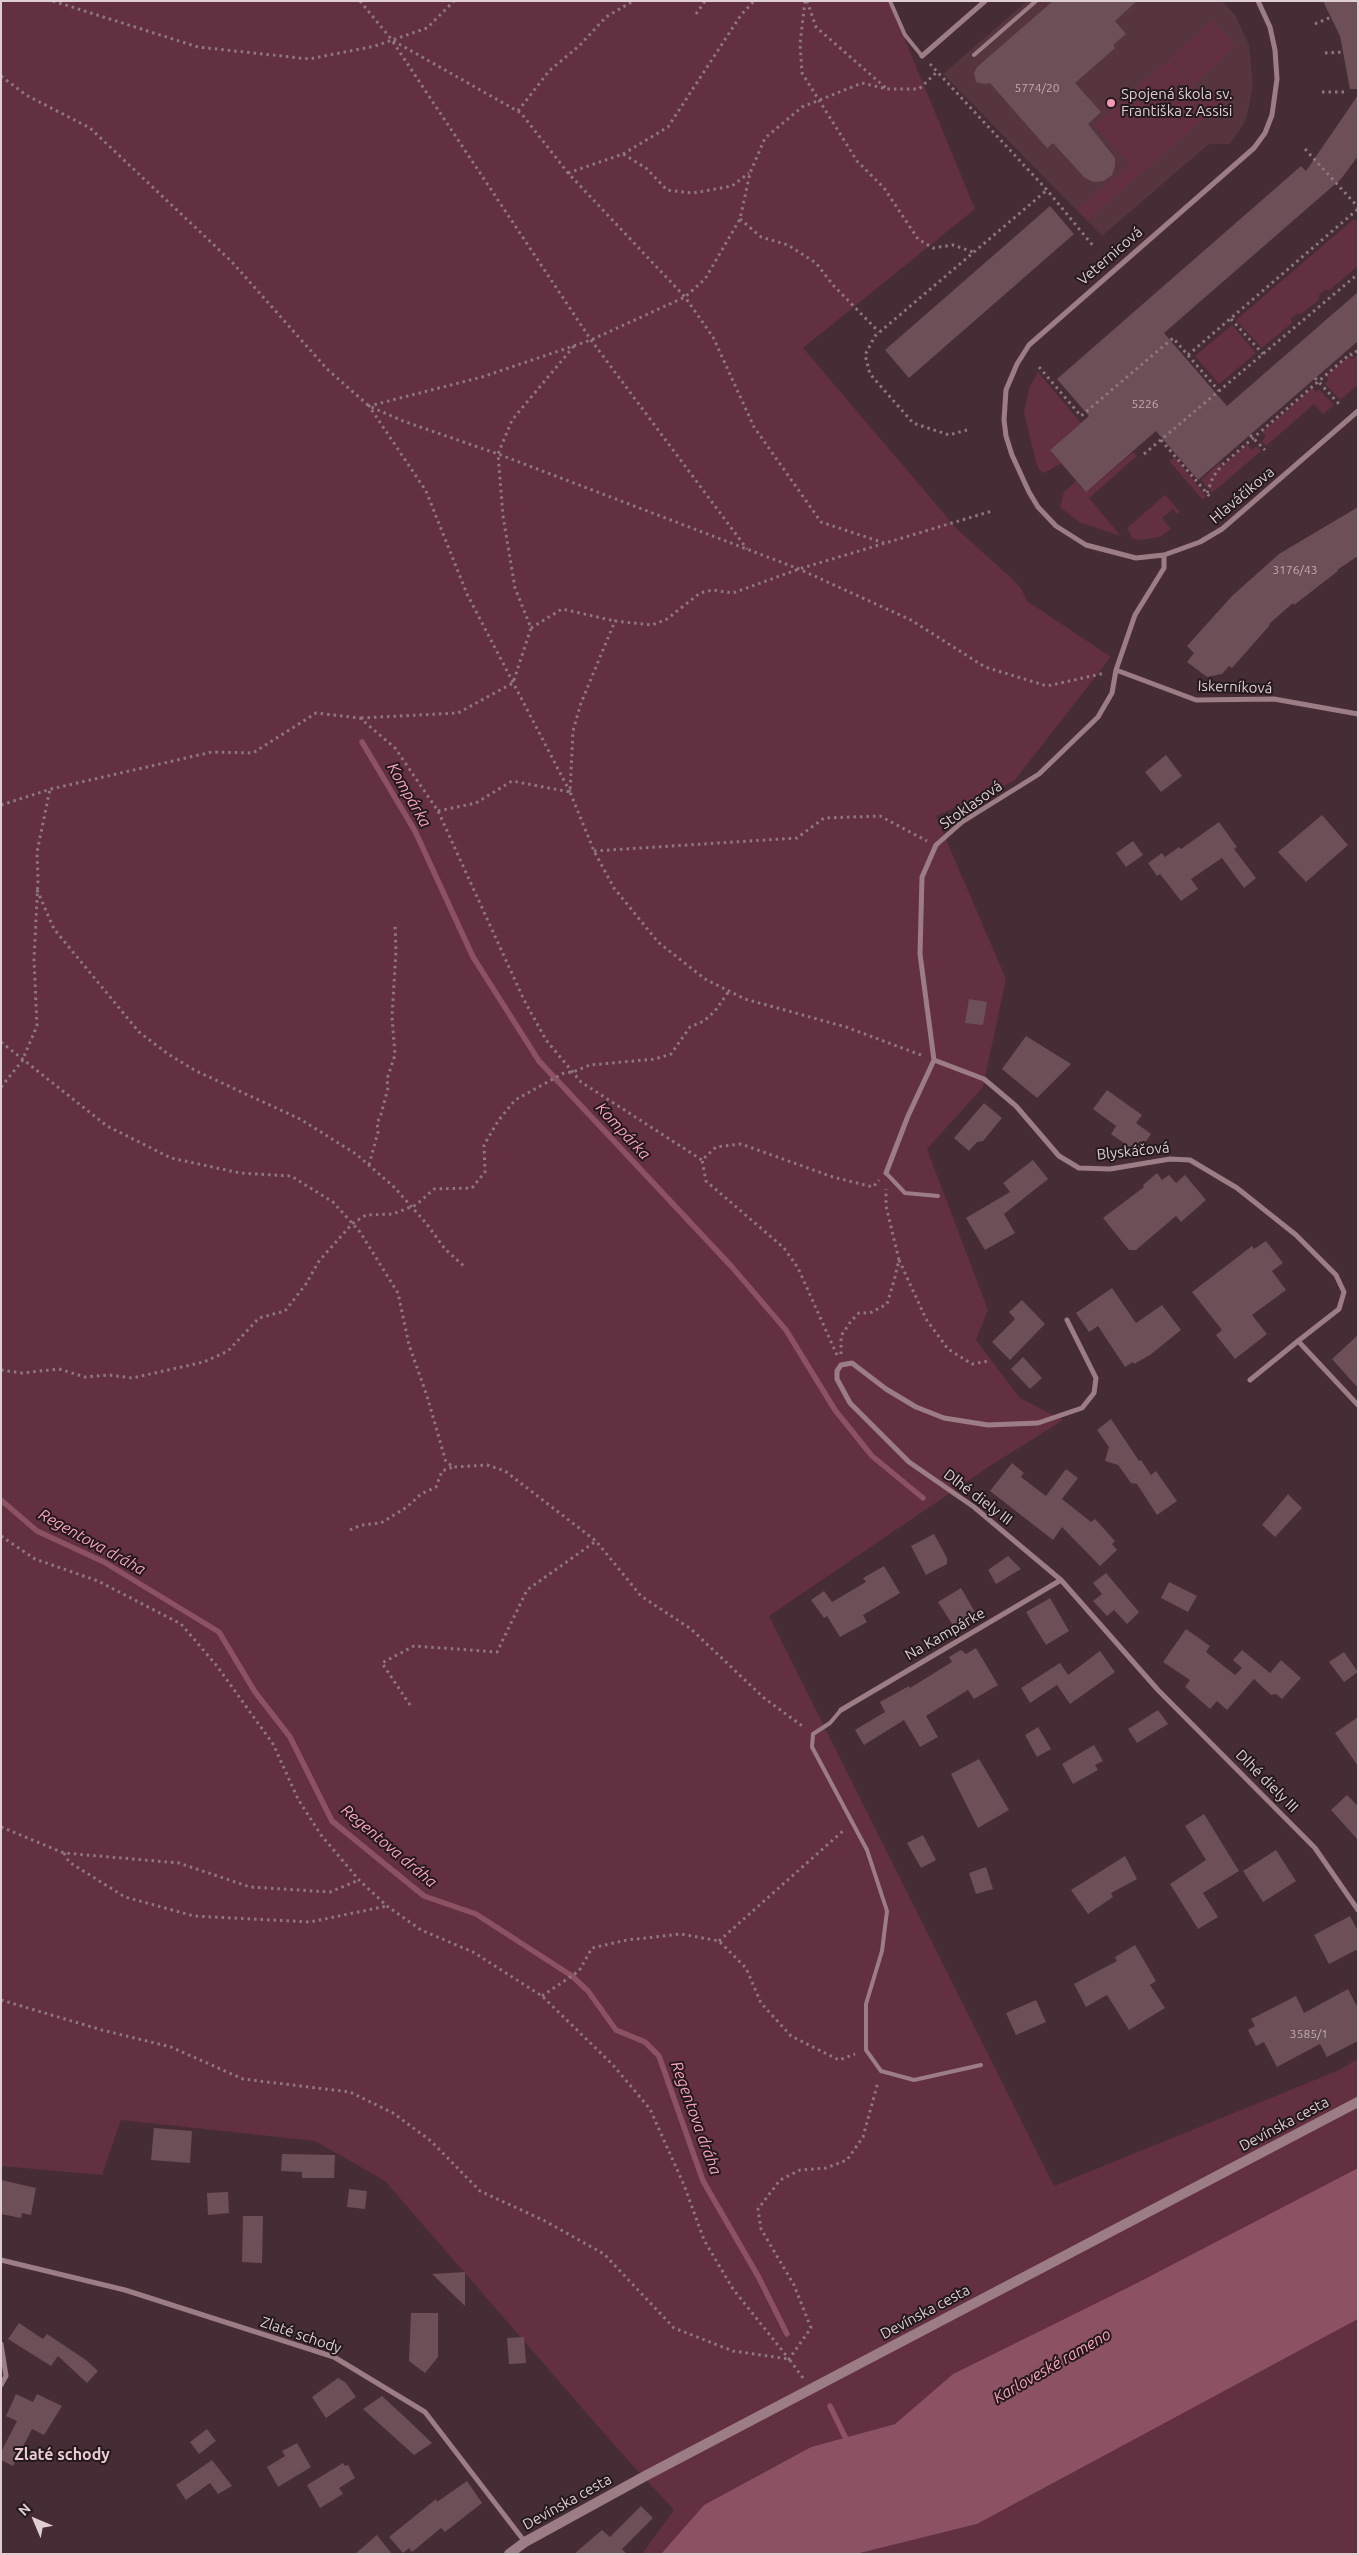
<!DOCTYPE html>
<meta charset="utf-8">
<style>
body{margin:0}
#map{position:relative;width:1359px;height:2555px;overflow:hidden;background:#462c34;font-family:Ubuntu,sans-serif}
canvas{display:block}
.frame{position:absolute;inset:0;border:2px solid #dfced2;pointer-events:none}
.north{position:absolute;left:10px;top:2495px;width:50px;height:50px;-webkit-text-stroke:4px #24191c;paint-order:stroke;rotate:315deg;font-size:14px;font-weight:700;line-height:20px;text-align:center;color:#dfced2}
.north::after{content:'';display:block;margin:auto;width:18px;height:22px;background:#dfced2;clip-path:polygon(50% 0,100% 100%,50% 72%,0 100%)}
</style>
<div id="map">
<canvas width="1359" height="2555"></canvas>
<div class="frame"></div>
<div class="north">N</div>
</div>
<script>
const ctx = document.querySelector('canvas').getContext('2d');
ctx.lineJoin = 'round';
function fillPath(path, color) {
  ctx.fillStyle = color;
  ctx.fill(path, 'evenodd');
}
function poly(rows) {
  const path = new Path2D();
  for (const r of rows) {
    path.moveTo(r[0], r[1]);
    for (let i = 2; i < r.length; i += 2) path.lineTo(r[i], r[i + 1]);
  }
  return path;
}
function strokePath(path, color, width, dash) {
  ctx.strokeStyle = color;
  ctx.lineWidth = width;
  ctx.lineCap = dash ? 'butt' : 'round';
  ctx.setLineDash(dash || []);
  ctx.stroke(path);
}
function write(font, color, halo, rows, align = 'center') {
  ctx.font = font + ' Ubuntu,sans-serif';
  ctx.lineWidth = 4;
  ctx.setLineDash([]);
  ctx.textBaseline = 'middle';
  ctx.strokeStyle = halo;
  ctx.fillStyle = color;
  for (const [text, x, y, turn = 0] of rows) {
    ctx.save();
    ctx.translate(x, y);
    ctx.rotate((+turn || 0) * Math.PI / 180);
    ctx.textAlign = isNaN(turn) ? turn : align;
    if (halo) ctx.strokeText(text, 0, 0);
    ctx.fillText(text, 0, 0);
    ctx.restore();
  }
}
fillPath(poly([
 [1027,1,1222,1,1235,15,1249,45,1253,86,1246,120,1230,144,1209,144,1102,236,943,74]
]), '#56353f');
fillPath(poly([
 [1,1,889,1,975,209,803,348,958,530,1008,575,1021,588,1027,601,1111,657,1014,781,936,816,1006,979,983,1087,927,1149,988,1310,976,1340,1020,1398,1063,1420,987,1468,769,1616,1054,2186,1337,2071,1358,2059,1358,2168,1135,2284,953,2374,895,2424,811,2447,704,2505,661,2554,642,2554,674,2510,616,2447,385,2181,315,2141,121,2120,102,2175,1,2166],
 [1212,20,1236,46,1194,84,1170,58],
 [1169,59,1203,98,1161,136,1216,89,1225,100,1088,220,1078,209,1129,164,1095,125],
 [1354,219,1358,223,1358,266,1330,290,1325,290,1319,295,1319,300,1301,314,1297,314,1291,318,1292,323,1262,348,1236,320],
 [1232,325,1256,353,1219,384,1195,356],
 [1358,354,1358,385,1340,400,1325,384,1329,380,1326,376,1349,356,1352,359],
 [1038,372,1081,423,1050,450,1061,463,1045,473,1039,470,1036,462,1024,413,1029,388],
 [1312,388,1316,392,1319,389,1334,405,1323,414,1314,404,1266,446,1262,441,1266,437,1262,432],
 [1247,444,1252,450,1256,446,1261,451,1212,493,1201,480,1219,463,1222,466],
 [1133,452,1137,456,1089,498,1121,536,1079,522,1060,507,1064,492,1076,481,1086,492],
 [1175,457,1206,496,1203,500,1169,461],
 [1165,495,1180,512,1177,514,1173,509,1162,518,1171,529,1160,537,1142,540,1133,539,1127,528],
 [1358,2319,1358,2554,856,2554,977,2524]
]), '#623040');
fillPath(poly([
 [1358,2168,1358,2319,977,2524,856,2554,661,2554,704,2505,811,2447,895,2424,953,2374,1135,2284]
]), '#8c5163');
strokePath(poly([
 [362,742,415,831,473,957,539,1061,732,1267,786,1330,835,1410,872,1456,923,1498],
 [1,1500,37,1531,104,1562,219,1632,255,1692,290,1737,332,1821,424,1896,476,1914,572,1976,588,1991,616,2030,645,2042,659,2056,703,2181,758,2276,787,2334],
 [830,2406,848,2443]
]), '#8c5163', 5.5);
fillPath(poly([
 [1053,1,1137,1,1115,21,1126,34,1113,45,1115,48,1075,83,1101,112,1088,124,1115,158,1115,166,1112,175,1104,181,1094,182,1085,178,1053,143,1047,148,990,83,984,84,976,82,974,73,977,67],
 [1323,1,1358,1,1358,89,1350,89,1340,36],
 [1358,95,1358,156,1341,179,1164,333,1227,406,1358,292,1358,341,1198,480,1156,431,1086,492,1050,450,1089,416,1057,379,1301,166,1306,171],
 [1050,206,1074,234,909,378,885,350],
 [1358,507,1358,556,1337,570,1338,571,1294,605,1293,603,1269,624,1270,625,1232,668,1229,666,1222,674,1207,677,1187,662,1194,653,1187,646,1232,596,1279,554],
 [1166,755,1182,776,1161,792,1145,772],
 [1322,815,1348,845,1306,882,1278,852],
 [1219,822,1237,847,1234,849,1256,878,1244,888,1222,858,1191,879,1198,889,1181,901,1160,874,1157,876,1148,863,1162,853,1165,857,1179,847,1181,849],
 [1133,841,1143,855,1126,867,1116,853],
 [969,999,987,1002,983,1025,965,1023],
 [1026,1036,1071,1064,1037,1098,1002,1069],
 [1107,1090,1142,1115,1136,1123,1151,1134,1138,1153,1111,1134,1116,1126,1093,1109],
 [984,1103,1002,1118,983,1141,977,1142,969,1151,954,1138],
 [1033,1160,1048,1179,1004,1214,1015,1233,985,1250,966,1218,1010,1192,1003,1183],
 [1157,1173,1162,1180,1169,1175,1176,1183,1185,1175,1206,1200,1181,1222,1176,1216,1136,1250,1129,1250,1103,1218,1144,1187,1143,1185],
 [1266,1241,1283,1263,1272,1271,1286,1290,1252,1315,1267,1334,1235,1359,1216,1335,1222,1330,1192,1292,1252,1246,1254,1249],
 [1112,1288,1136,1323,1162,1305,1181,1330,1150,1355,1134,1364,1133,1362,1125,1367,1098,1326,1089,1332,1076,1313],
 [1022,1300,1045,1324,1010,1360,992,1342,1015,1319,1009,1312],
 [1358,1335,1358,1388,1332,1359],
 [1023,1357,1042,1378,1030,1389,1011,1369],
 [1111,1419,1139,1461,1141,1460,1151,1475,1156,1471,1177,1501,1157,1515,1137,1484,1131,1483,1118,1465,1105,1461,1109,1447,1097,1430],
 [1012,1463,1024,1473,1021,1477,1046,1496,1066,1469,1078,1478,1062,1499,1091,1522,1095,1519,1115,1541,1112,1544,1117,1550,1100,1566,1062,1527,1053,1540,990,1491],
 [1288,1494,1302,1508,1275,1537,1262,1525],
 [934,1534,947,1558,947,1564,926,1575,911,1546],
 [1008,1556,1021,1569,996,1584,988,1570],
 [884,1566,900,1593,863,1615,867,1622,840,1637,827,1616,824,1618,811,1600,824,1591,832,1602,866,1582,863,1578],
 [1106,1573,1139,1612,1127,1624,1114,1610,1107,1616,1093,1601,1102,1594,1093,1583],
 [1169,1582,1197,1596,1188,1612,1161,1598],
 [961,1588,975,1612,954,1627,938,1602],
 [1050,1598,1069,1631,1046,1645,1026,1612],
 [1186,1629,1210,1646,1206,1652,1235,1675,1242,1668,1233,1660,1242,1650,1270,1673,1281,1660,1301,1678,1282,1699,1276,1694,1271,1695,1254,1679,1227,1710,1217,1701,1210,1709,1185,1687,1190,1680,1163,1662],
 [976,1648,998,1685,974,1699,968,1690,926,1716,938,1737,920,1747,904,1720,864,1745,855,1730,885,1712,880,1702,909,1686,910,1688,952,1662,949,1657,961,1650,966,1654],
 [1100,1651,1115,1672,1070,1704,1057,1685,1030,1703,1021,1688,1060,1663,1068,1675],
 [1344,1652,1358,1672,1344,1682,1329,1662],
 [1158,1710,1168,1724,1137,1743,1128,1729],
 [1358,1717,1358,1766,1335,1733],
 [1038,1727,1051,1749,1037,1757,1025,1735],
 [1094,1745,1103,1761,1095,1765,1098,1770,1073,1784,1062,1764],
 [979,1759,1009,1810,978,1828,951,1774],
 [1347,1795,1358,1806,1358,1840,1331,1810],
 [1204,1814,1239,1871,1203,1893,1218,1917,1198,1929,1170,1884,1206,1860,1185,1826],
 [923,1835,936,1860,921,1868,907,1843],
 [1276,1850,1296,1881,1263,1902,1243,1871],
 [1125,1856,1137,1879,1111,1893,1113,1897,1088,1914,1071,1890],
 [986,1867,993,1889,976,1894,969,1873],
 [1350,1916,1358,1931,1358,1949,1329,1964,1314,1935],
 [1135,1945,1156,1981,1150,1985,1165,2008,1129,2030,1107,1995,1086,2007,1074,1984,1117,1961,1115,1957],
 [1348,1989,1358,2008,1358,2041,1327,2057,1320,2044,1277,2067,1264,2042,1256,2046,1248,2030,1255,2026,1251,2019,1296,1996,1304,2013],
 [1036,2000,1046,2022,1016,2035,1006,2013],
 [154,2128,192,2131,190,2163,151,2160],
 [282,2154,335,2155,334,2178,302,2178,302,2172,281,2171],
 [1,2180,36,2188,31,2215,22,2213,21,2218,1,2214],
 [349,2189,367,2191,365,2209,347,2207],
 [228,2192,229,2213,208,2215,207,2193],
 [243,2216,263,2216,262,2263,242,2262],
 [465,2272,465,2306,432,2274],
 [411,2313,438,2313,438,2357,425,2373,409,2361],
 [19,2323,43,2339,47,2334,86,2360,98,2371,87,2383,58,2356,51,2366,8,2339],
 [524,2337,526,2363,509,2364,507,2338],
 [338,2378,346,2383,356,2397,326,2418,312,2397],
 [16,2394,33,2402,37,2394,62,2406,44,2435,32,2429,13,2466,1,2460,1,2452,17,2421,6,2416],
 [382,2396,408,2420,432,2443,414,2455,363,2409],
 [207,2429,216,2441,199,2454,190,2442],
 [297,2443,311,2467,278,2487,267,2467,285,2456,282,2451],
 [212,2460,232,2486,218,2494,210,2483,186,2500,176,2485],
 [343,2463,345,2466,348,2465,355,2478,339,2488,343,2494,320,2508,307,2485],
 [467,2481,482,2503,445,2532,441,2528,412,2552,409,2548,403,2553,389,2537,436,2499,437,2502],
 [641,2506,653,2518,622,2549,627,2554,574,2554,602,2530,610,2537],
 [377,2535,392,2554,355,2554]
]), '#6c4f57');
strokePath(poly([
 [53,1,198,47,309,59,375,46,427,28,454,1],
 [360,1,392,40,521,113,568,173,685,297,713,337,754,427,821,522,884,543],
 [805,1,800,44,802,73,857,161,884,188,918,239,933,248,953,245,973,252],
 [807,1,816,27,887,89],
 [696,14,705,1],
 [1315,24,1331,17],
 [393,42,591,340,747,549],
 [1325,53,1343,52],
 [930,64,1047,190,1094,247],
 [1,76,26,95,90,128,232,262,327,369,369,406,403,421,498,454,799,569,911,620,985,667,1047,686,1105,673],
 [1322,92,1345,92],
 [518,111,549,71,579,46,606,17,633,1],
 [1305,149,1358,207],
 [623,154,668,127,741,15,754,1],
 [568,173,623,154,646,168,667,190,693,193,732,186,749,173],
 [740,219,761,237,788,245,816,263,833,285,879,332],
 [1231,319,1263,354],
 [1188,355,1358,209],
 [1039,367,1081,416,1173,338,1219,391],
 [1315,378,1340,405],
 [967,430,949,435,913,423,870,374,865,355,875,336,1047,190],
 [1250,435,1265,450],
 [1161,440,1211,498],
 [1144,454,1358,274],
 [1207,493,1213,477,1222,465,1350,354,1352,355,1358,350],
 [531,628,562,609,615,621],
 [361,718,458,713,513,683,531,628,515,588,503,516,498,454,512,420,574,346],
 [570,792,467,594,426,491,369,406,482,377,591,340,685,297,705,279,740,219,750,173,765,138,802,107,862,83,887,89,919,89,937,72],
 [1,805,51,789,212,752,253,753,316,713,360,718,395,748,438,811,524,1000,546,1040,581,1082,702,1160],
 [438,811,476,803,512,781,570,792],
 [594,851,797,838,824,818,880,816,927,841],
 [37,890,54,929,139,1032,168,1054,196,1071,300,1119,356,1154,394,1187,426,1223,445,1249,466,1268],
 [1,1042,107,1126,171,1158,240,1173,291,1176,333,1202,360,1232,398,1293,409,1345,427,1396,446,1462,454,1467,487,1465,505,1471,596,1541,641,1596,691,1629,764,1698,805,1728],
 [921,1055,846,1027,745,999,705,979,658,942,614,888,594,851,570,792,573,731,581,703,615,621,652,625,667,619,700,593,713,590,733,593,799,569,992,511],
 [1,1087,22,1061,37,1026,34,959,38,880,37,852,50,789],
 [369,1165,378,1132,377,1122,380,1118,388,1088,387,1079,395,1055,392,1017,396,951,395,923],
 [899,1260,926,1319,948,1349,972,1364,988,1361],
 [841,1354,841,1336,851,1321,859,1313,870,1313,887,1304,894,1281,899,1260,886,1206,886,1189],
 [837,1355,798,1268,784,1248,706,1181,702,1160,716,1147,741,1144,833,1177,873,1187,879,1180],
 [1,1370,22,1373,59,1369,85,1377,109,1375,132,1378,204,1362,228,1351,259,1318,285,1311,306,1284,319,1261,352,1224,366,1215,393,1214,416,1205,434,1189,472,1188,485,1172,484,1145,498,1121,515,1100,564,1073,573,1072,590,1065,655,1059,671,1054,690,1027,704,1021,715,1011,729,991],
 [350,1530,361,1525,381,1523,407,1507,421,1494,436,1487,442,1471,453,1467],
 [1,1536,35,1559,98,1581,181,1624,217,1666,273,1744,298,1799,321,1835,359,1880,387,1906,421,1930,473,1952,542,1996,613,2065,650,2109,684,2185,704,2240,733,2289,789,2359,811,2328,794,2285,761,2229,758,2209,780,2180,800,2170,826,2168,847,2160,863,2137,878,2082],
 [410,1705,382,1663,414,1646,497,1652,527,1590,596,1541],
 [1,1827,64,1853,179,1863,250,1887,330,1892,359,1880],
 [64,1853,69,1862,125,1897,194,1916,310,1922,387,1906],
 [719,1941,844,1830],
 [542,1996,579,1971,592,1948,627,1940,681,1934,719,1941,746,1968,761,2003,791,2036,839,2060,855,2054],
 [1,2000,102,2030,171,2047,243,2079,350,2092,393,2113,431,2141,480,2191,545,2221,604,2254,674,2328,733,2351,789,2359,803,2378]
]), '#8e787e', 3, [2.5, 4]);
strokePath(poly([
 [890,1,905,35,922,56],
 [974,55,1036,1],
 [886,1173,905,1193,938,1196],
 [841,1710,830,1723,813,1734,812,1747,867,1850,887,1911,882,1951,866,2004,866,2050,881,2071,914,2080,981,2065]
]), '#9c7d85', 4);
strokePath(poly([
 [1258,1,1270,27,1275,50,1277,79,1272,115,1265,133,1254,148,1029,345,1017,364,1006,390,1004,420,1006,436,1012,455,1029,492,1038,507,1056,526,1086,545,1136,558,1164,555,1200,542,1222,529,1358,411],
 [922,56,985,1],
 [1116,670,1196,700,1274,699,1358,714],
 [934,1060,984,1079,1016,1106,1059,1156,1079,1168,1110,1169,1170,1159,1190,1160,1237,1188,1296,1235,1336,1275,1344,1292,1339,1309,1298,1341,1358,1405],
 [886,1173,908,1116,934,1060,920,954,922,877,936,845,962,822,1039,774,1098,717,1112,693,1116,670,1135,615,1164,568,1164,555],
 [1067,1320,1096,1378,1094,1393,1082,1408,1038,1423,988,1425,944,1418,916,1407,886,1389,852,1363,841,1365,837,1371,837,1379,850,1403,909,1462,974,1507,1061,1580,1158,1690,1315,1848,1358,1910],
 [1250,1380,1298,1341],
 [841,1710,1061,1580],
 [1,2260,125,2290,334,2357,425,2412,525,2542],
 [1,2344,6,2376,1,2385]
]), '#9c7d85', 5);
strokePath(poly([
 [509,2554,525,2542,647,2475,1358,2102]
]), '#9c7d85', 10);
for (const [x, y, r, color] of [
 [1111,103,5,"#f19ab3"]
]) {
  const dot = new Path2D();
  dot.arc(x, y, r, 0, 2 * Math.PI);
  ctx.fillStyle = color;
  ctx.fill(dot);
  strokePath(dot, '#24191c', 2);
}
write('12px', '#c2aeb3', null, [
 ["5774/20",1037,88],
 ["5226",1145,404],
 ["3176/43",1295,570],
 ["3585/1",1309,2034]
]);
write('15px', '#dfced2', '#24191c', [
 ["Spojená škola sv.",1121,94],
 ["Františka z Assisi",1121,111]
], 'left');
write('15px', '#dfced2', '#24191c', [
 ["Veternicová",1110,256,-41],
 ["Hlaváčikova",1242,495,-40],
 ["Iskerníková",1235,687,2],
 ["Stoklasová",971,805,-35],
 ["Blyskáčová",1133,1151,-6],
 ["Dlhé diely III",978,1497,37],
 ["Na Kampárke",945,1634,-30],
 ["Dlhé diely III",1267,1781,45],
 ["Devínska cesta",1284,2124,-28],
 ["Devínska cesta",925,2312,-28],
 ["Zlaté schody",301,2335,19],
 ["Devínska cesta",567,2502,-29]
]);
write('italic 16px', '#fba1bc', '#24191c', [
 ["Kompárka",409,795,60],
 ["Kompárka",623,1131,47],
 ["Regentova dráha",92,1542,29],
 ["Regentova dráha",389,1846,40],
 ["Regentova dráha",696,2118,70],
 ["Karloveské rameno",1052,2366,-30]
]);
write('bold 16px', '#eac9d1', '#24191c', [
 ["Zlaté schody",62,2455]
]);
</script>
